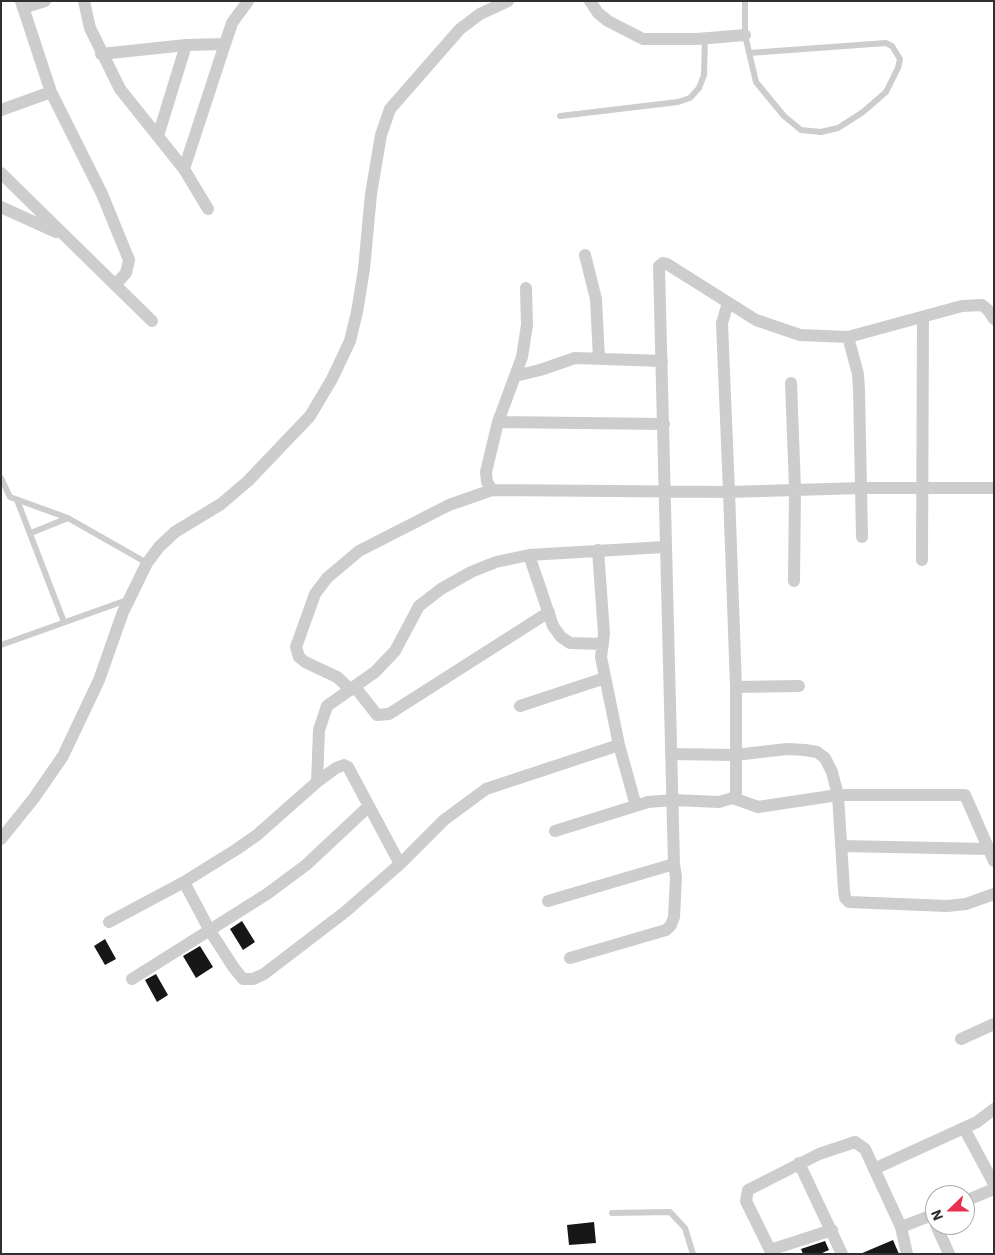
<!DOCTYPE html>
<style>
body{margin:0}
#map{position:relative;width:995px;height:1255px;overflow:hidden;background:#fff;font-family:"IBM Plex Sans",sans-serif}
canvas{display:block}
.frame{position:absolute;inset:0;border:2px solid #303030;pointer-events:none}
.north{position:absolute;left:925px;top:1185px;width:50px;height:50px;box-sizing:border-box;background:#fff;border:1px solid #acacac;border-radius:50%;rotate:248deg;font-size:14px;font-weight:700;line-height:20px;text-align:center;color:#303030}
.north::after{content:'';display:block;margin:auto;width:18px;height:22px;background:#e93050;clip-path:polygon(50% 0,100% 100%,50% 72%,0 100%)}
</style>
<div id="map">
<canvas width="995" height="1255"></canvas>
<div class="frame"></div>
<div class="north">N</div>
</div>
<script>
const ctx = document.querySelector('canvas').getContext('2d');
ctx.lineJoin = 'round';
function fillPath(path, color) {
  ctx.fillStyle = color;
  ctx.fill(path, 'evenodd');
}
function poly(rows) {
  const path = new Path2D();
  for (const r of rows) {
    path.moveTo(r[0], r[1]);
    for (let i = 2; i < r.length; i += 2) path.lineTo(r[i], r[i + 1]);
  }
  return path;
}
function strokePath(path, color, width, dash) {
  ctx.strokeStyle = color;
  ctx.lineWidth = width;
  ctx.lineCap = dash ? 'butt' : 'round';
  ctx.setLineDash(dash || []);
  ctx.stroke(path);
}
fillPath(poly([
 [242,921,255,942,243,950,230,929],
 [105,939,116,959,105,965,94,946],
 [200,946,213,967,196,978,183,956],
 [156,974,168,995,157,1002,145,980],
 [594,1222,596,1243,569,1245,567,1225],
 [893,1240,899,1254,860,1254],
 [825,1241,829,1250,820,1254,803,1254,801,1249]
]), '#171717');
strokePath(poly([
 [745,1,745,35,756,82,784,116,801,130,821,132,838,128,863,112,886,92,898,68,900,59,892,46,886,43,749,53],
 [560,116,678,102,690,98,699,88,704,75,705,38],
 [1,478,10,497,68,518,147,563],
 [17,500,64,622],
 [31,533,68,518],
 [1,645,127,600],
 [612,1213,670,1212,685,1228,693,1254]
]), '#cdcdcd', 6);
strokePath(poly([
 [21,1,51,92,102,194,129,260,126,273,115,285],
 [84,1,90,28,120,89,184,169,208,209],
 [590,1,598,13,608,21,643,39,697,39,745,35],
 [23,8,45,1],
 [101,54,186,45,225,44,232,23,248,1],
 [1,110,51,92],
 [158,136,186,45],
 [184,169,225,44],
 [1,173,152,321],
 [1,207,56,232],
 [585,255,596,299,599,359],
 [728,303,722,323,729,492,861,488,994,488],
 [848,337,858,374,859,390,862,537],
 [515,376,540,370,575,358,662,361],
 [791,383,795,489,794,581],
 [498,422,664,424],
 [492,490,487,482,486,472,498,422,522,357,527,325,526,288],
 [598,550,604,634,601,657,619,745,636,806],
 [529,555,553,626,561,637,570,643,603,644],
 [922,560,923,317],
 [355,687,377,715,389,714,549,612],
 [736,687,799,686],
 [351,690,337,677,305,662,299,657,296,647,315,594,327,578,359,551,449,505,492,490,729,492,736,687,736,793,733,798,719,802,673,800,648,802,555,831],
 [520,706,605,678],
 [671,754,735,755,787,749,805,750,817,752,825,758,832,772,838,795,965,795,994,861],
 [317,782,336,768,344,765,348,767,400,864],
 [733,798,758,807,838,795,844,890,845,898,849,902,947,906,966,904,994,894],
 [1,839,34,798,63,756,99,680,123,612,147,563,159,547,175,532,221,504,248,481,310,416,332,379,350,341,357,312,364,269,371,194,381,135,390,109,460,29,480,14,508,1],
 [841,846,988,849],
 [184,882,210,931,234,968,243,979,253,979,264,974,345,912,400,864,444,820,486,789,619,745],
 [548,901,674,864,659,266,663,263,667,264,756,320,800,335,848,337,962,306,982,305,988,310,994,319],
 [109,922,184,882,237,849,257,835,317,782,319,730,327,706,375,672,395,651,419,606,441,589,471,572,496,562,529,555,664,547],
 [570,958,666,930,671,925,674,917,676,877,674,864],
 [132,979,267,894,306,865,368,807],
 [961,1039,994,1024],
 [964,1128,994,1184],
 [799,1163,842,1254],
 [874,1169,977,1122,994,1109],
 [965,1201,994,1189],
 [936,1225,949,1254],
 [901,1227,935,1214],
 [770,1250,832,1230],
 [772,1254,746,1201,748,1190,819,1154,855,1142,865,1149,901,1227,907,1254]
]), '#cdcdcd', 12);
</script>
